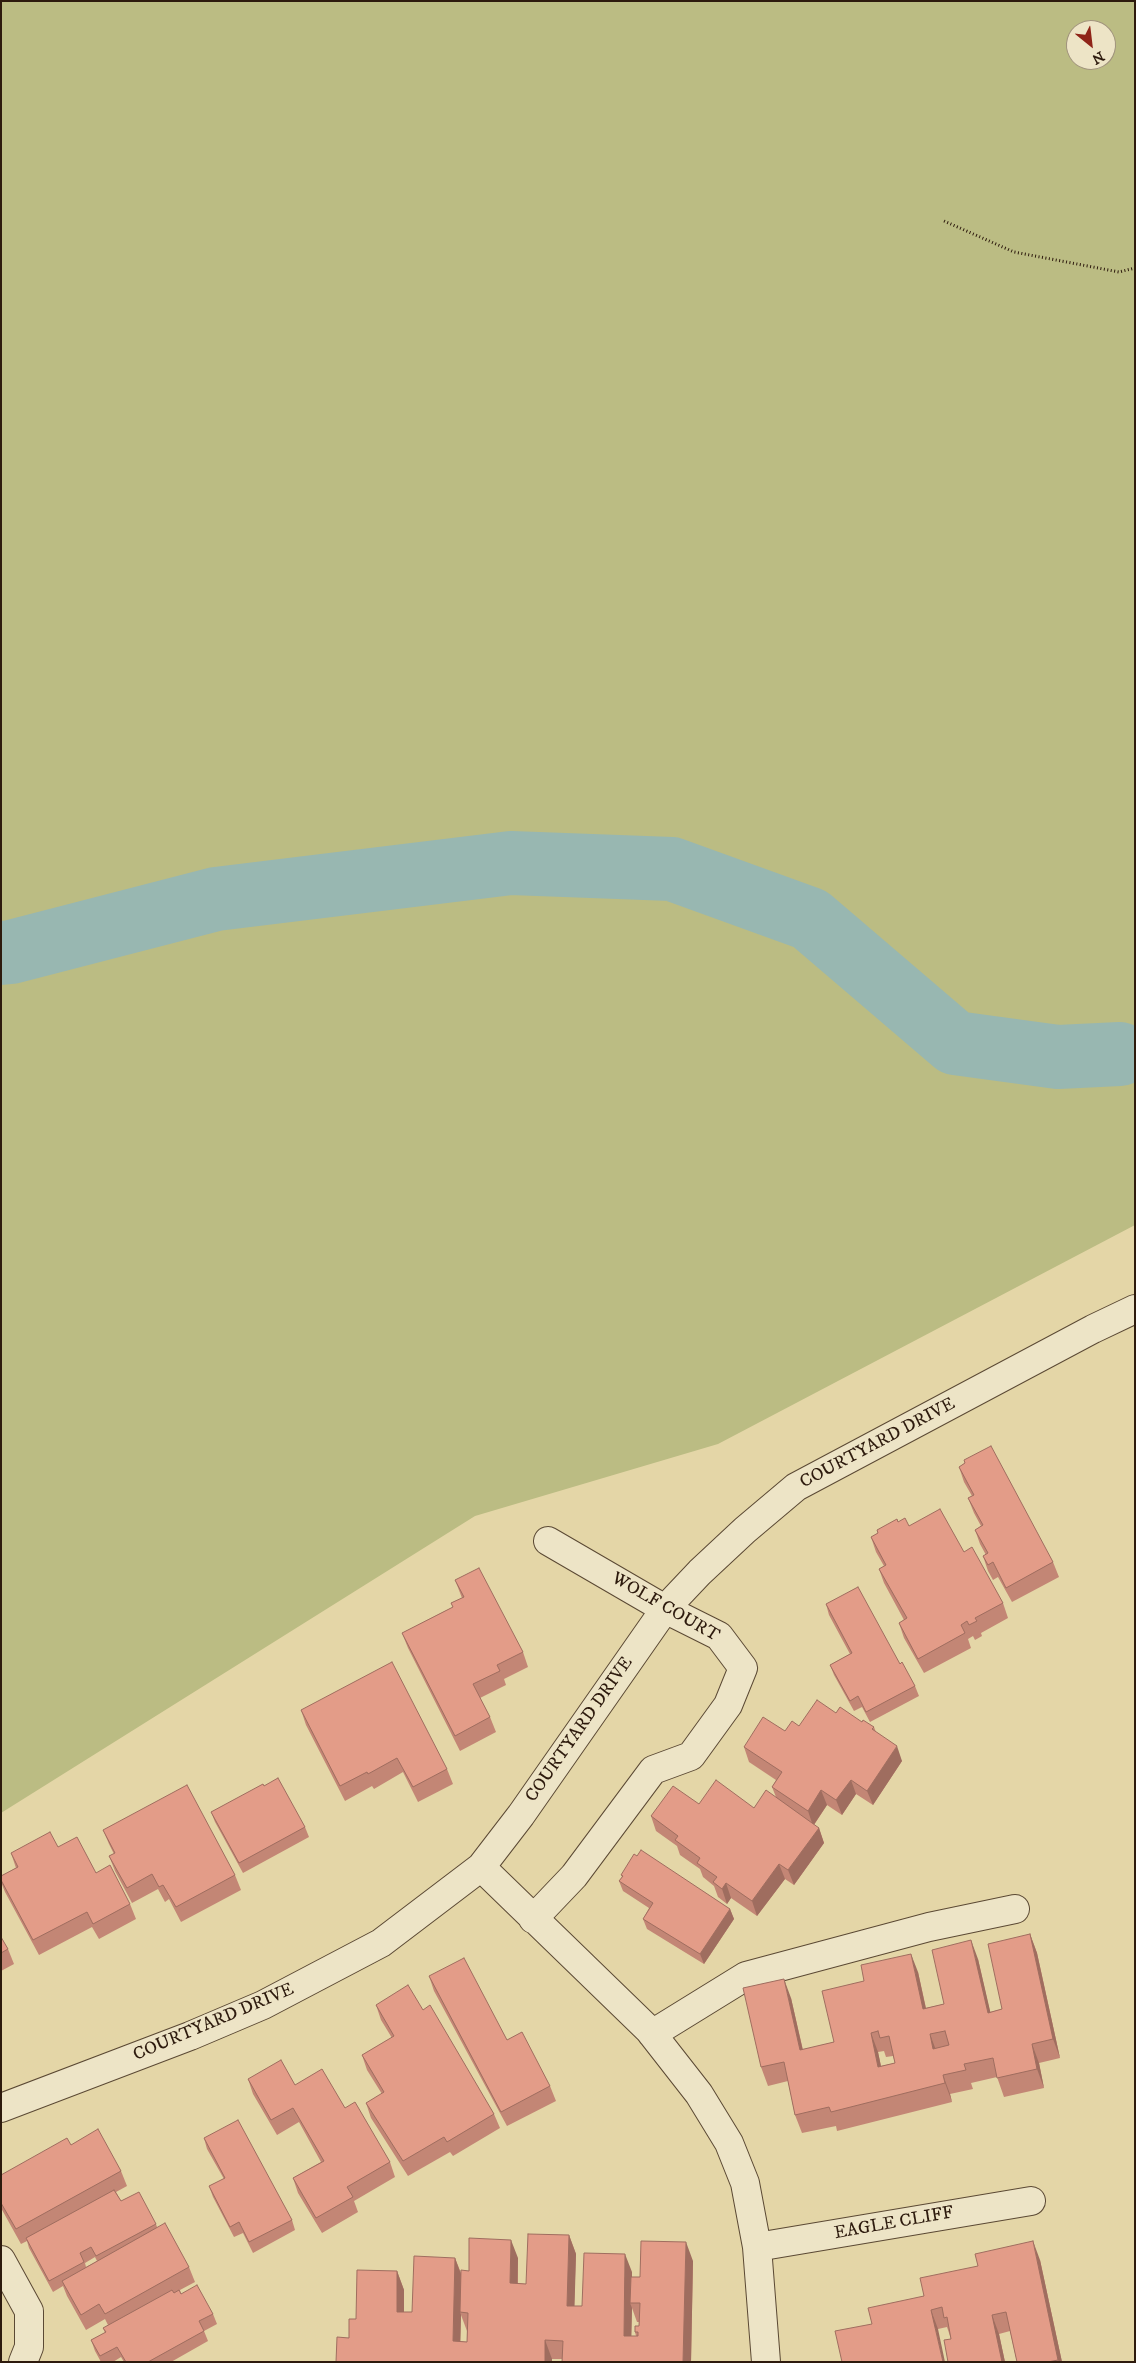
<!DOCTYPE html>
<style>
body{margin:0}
#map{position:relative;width:1136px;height:2363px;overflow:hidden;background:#e4d6a7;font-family:"IM FELL DW Pica",serif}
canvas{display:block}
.frame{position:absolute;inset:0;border:2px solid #2d1a0d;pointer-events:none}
.north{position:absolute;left:1066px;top:20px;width:50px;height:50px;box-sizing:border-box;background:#ede4c6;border:1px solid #a0937c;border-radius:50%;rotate:151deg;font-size:14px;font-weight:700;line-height:20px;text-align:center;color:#2d1a0d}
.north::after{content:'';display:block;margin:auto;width:18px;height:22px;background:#8f2418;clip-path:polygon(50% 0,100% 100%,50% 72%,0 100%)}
</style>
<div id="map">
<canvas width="1136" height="2363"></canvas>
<div class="frame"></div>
<div class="north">N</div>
</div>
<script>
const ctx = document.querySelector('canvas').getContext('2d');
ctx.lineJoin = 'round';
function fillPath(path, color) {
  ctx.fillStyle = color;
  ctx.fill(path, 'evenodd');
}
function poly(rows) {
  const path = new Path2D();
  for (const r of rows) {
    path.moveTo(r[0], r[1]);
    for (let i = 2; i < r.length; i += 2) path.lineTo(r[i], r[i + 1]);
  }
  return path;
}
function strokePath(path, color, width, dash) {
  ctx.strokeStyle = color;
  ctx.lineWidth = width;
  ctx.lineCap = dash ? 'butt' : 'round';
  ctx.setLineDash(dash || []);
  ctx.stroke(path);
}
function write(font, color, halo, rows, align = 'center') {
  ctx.font = font + ' "IM FELL DW Pica",serif';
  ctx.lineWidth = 4;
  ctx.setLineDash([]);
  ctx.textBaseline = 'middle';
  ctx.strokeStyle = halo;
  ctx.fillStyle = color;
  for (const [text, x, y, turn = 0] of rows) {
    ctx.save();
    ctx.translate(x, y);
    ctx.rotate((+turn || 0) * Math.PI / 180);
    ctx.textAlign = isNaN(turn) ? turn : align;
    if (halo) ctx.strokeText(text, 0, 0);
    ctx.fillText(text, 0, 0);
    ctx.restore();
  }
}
fillPath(poly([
 [1,1,1135,1,1135,1225,718,1444,475,1516,1,1813],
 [1076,30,1106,30,1106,60,1076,60]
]), '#bbbc83');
strokePath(poly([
 [1,953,11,952,216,899,511,863,672,869,810,919,955,1043,1058,1057,1120,1054]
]), '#98b7b1', 64);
const minor = poly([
 [481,1867,649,2030,699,2094,729,2143,745,2183,757,2247,766,2362],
 [533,1919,574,1876,653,1770,691,1756,728,1705,743,1668,719,1636,665,1609,548,1541],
 [652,2034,746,1976,929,1927,1015,1909],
 [1,2108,190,2036,263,2005,381,1943,481,1867,521,1815,665,1609,700,1572,745,1530,796,1487,1093,1329,1135,1309],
 [757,2247,1031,2201],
 [1,2260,29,2311,29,2347,23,2362]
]);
strokePath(minor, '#5b4934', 30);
strokePath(poly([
 [944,221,1014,252,1119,272,1135,268]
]), '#2d1a0d', 3, [1, 2.5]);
strokePath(minor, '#ede4c6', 28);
fillPath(poly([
 [964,1460,1053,1562,1059,1577,1012,1602,998,1577,993,1580,988,1571,983,1556,986,1555,980,1544,975,1530,981,1526,974,1513,968,1498,972,1496,964,1482,959,1467,965,1463],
 [898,1522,909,1526,964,1552,1003,1603,1008,1618,981,1633,982,1636,975,1640,973,1636,968,1639,971,1648,924,1673,904,1638,899,1623,904,1620,884,1583,879,1569,884,1566,876,1552,871,1537,878,1533,877,1530],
 [455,1580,523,1652,528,1667,504,1679,506,1685,480,1698,490,1717,496,1732,460,1751,408,1648,402,1633,453,1607,451,1603,462,1598],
 [826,1604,900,1664,915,1686,919,1696,870,1722,862,1707,854,1711,834,1675,830,1665,850,1654,829,1615],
 [301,1710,447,1769,453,1784,418,1802,403,1772,374,1789,372,1786,345,1801,306,1725],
 [836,1713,862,1722,874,1727,876,1732,902,1761,873,1805,856,1794,842,1815,827,1805,814,1825,819,1828,824,1843,794,1885,785,1879,757,1916,731,1898,727,1904,718,1897,714,1886,703,1877,700,1869,680,1855,677,1846,656,1831,651,1816,699,1804,754,1808,776,1797,772,1787,776,1780,749,1762,744,1747,785,1731],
 [264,1786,305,1827,309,1837,243,1873,215,1822,211,1812],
 [103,1830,235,1875,241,1890,181,1922,169,1899,165,1902,158,1889,132,1903,115,1871,109,1856,114,1854,109,1844],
 [58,1847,96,1873,130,1904,136,1919,99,1939,92,1927,39,1955,5,1892,1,1882,1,1876,16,1868,11,1853],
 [637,1856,730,1909,734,1919,704,1964,647,1929,643,1919,649,1908,623,1891,619,1881,622,1877,621,1875],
 [1030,1934,1037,1953,1060,2058,1039,2063,1044,2088,1004,2097,997,2077,971,2083,973,2089,950,2094,952,2102,837,2131,836,2126,802,2133,795,2115,788,2081,768,2086,761,2067,791,1998,803,2050,834,2042,918,1972,926,2008,944,2004,978,1959,990,2012,1002,2009],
 [884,2051,886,2057,893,2056,895,2063,881,2066,878,2052],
 [1,1937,8,1949,14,1964,1,1971],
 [429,1976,507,2040,550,2086,556,2101,507,2126,434,1991],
 [376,2005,423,2010,494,2114,500,2128,453,2156,450,2152,408,2176,371,2118,366,2103,382,2094,367,2070,362,2055,392,2038,381,2020],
 [248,2079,295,2085,345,2108,390,2162,395,2177,354,2201,358,2212,322,2233,298,2193,293,2178,321,2162,299,2122,277,2135,253,2094],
 [204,2138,292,2220,295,2230,253,2253,243,2233,234,2237,213,2197,209,2186,224,2179,207,2149],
 [71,2145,121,2171,127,2186,116,2192,121,2201,156,2224,157,2227,189,2267,195,2282,180,2290,181,2294,213,2314,217,2324,204,2331,208,2341,171,2362,124,2362,121,2357,113,2362,101,2362,95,2351,91,2340,105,2333,103,2328,108,2325,105,2319,86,2330,67,2296,63,2286,53,2292,29,2248,27,2241,21,2244,1,2208,1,2175],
 [95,2257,97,2261,86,2267,85,2263],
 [569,2235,576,2254,574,2306,582,2306,632,2272,632,2277,640,2277,693,2261,691,2362,562,2362,562,2359,552,2359,552,2362,336,2362,349,2338,356,2319,397,2271,404,2290,404,2312,412,2312,455,2258,461,2273,469,2271,518,2258,518,2283,526,2284],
 [632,2308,637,2322,639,2322,639,2326,635,2332,636,2336,631,2336],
 [461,2315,467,2331,467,2342,460,2341],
 [1040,2260,1062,2362,1017,2362,1010,2331,999,2334,1005,2362,948,2362,951,2339,947,2327,938,2329,872,2324,924,2296]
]), '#c38675');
fillPath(poly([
 [897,1746,902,1761,873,1805,867,1791],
 [851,1780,856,1794,842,1815,836,1800],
 [821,1790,827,1805,813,1826,808,1811],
 [819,1828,824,1843,794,1885,788,1870],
 [779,1864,785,1879,757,1916,752,1901],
 [726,1883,731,1898,727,1904,722,1889],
 [730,1909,734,1919,704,1964,700,1954],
 [1030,1934,1037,1953,1060,2058,1053,2039],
 [971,1940,978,1959,995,2032,988,2013],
 [911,1954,918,1972,930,2028,923,2009],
 [784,1979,791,1998,807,2069,800,2050],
 [871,2033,878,2052,885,2086,878,2067],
 [930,2034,937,2053,933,2049],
 [1032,2044,1039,2063,1044,2088,1037,2069],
 [943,2075,950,2094,952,2102,945,2083],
 [569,2235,576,2254,574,2325,567,2306],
 [511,2240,518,2258,517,2302,510,2283],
 [1033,2241,1040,2260,1062,2362,1059,2362,1058,2360],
 [686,2242,693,2261,691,2362,683,2362],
 [625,2254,632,2272,632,2303,630,2303,632,2308,631,2355,624,2336],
 [455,2258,462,2277,460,2312,461,2315,460,2360,453,2341],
 [397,2271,404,2290,404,2331,397,2312],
 [931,2310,938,2329,945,2362,943,2362],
 [992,2315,999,2334,1005,2362,1002,2362],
 [545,2340,552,2359,552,2362,545,2362]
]), '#9f6d5f');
const building = poly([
 [991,1446,1053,1562,1006,1588,993,1562,988,1565,983,1556,988,1553,975,1530,983,1525,968,1498,974,1495,959,1467,965,1463,964,1460,991,1446],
 [940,1509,964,1552,972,1547,1003,1603,975,1618,977,1621,969,1625,967,1621,961,1625,965,1633,918,1659,899,1623,907,1618,879,1569,886,1565,871,1537,878,1533,877,1530,897,1519,898,1522,905,1518,909,1526,940,1509],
 [479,1568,523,1652,497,1665,500,1671,473,1684,490,1717,455,1736,402,1633,453,1607,451,1603,464,1597,455,1580,479,1568],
 [858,1587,900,1664,902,1662,915,1686,866,1712,858,1696,850,1701,830,1665,852,1653,826,1604,858,1587],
 [392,1662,447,1769,413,1787,397,1758,368,1774,367,1772,340,1786,301,1710,392,1662],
 [817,1700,836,1713,840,1707,862,1722,863,1720,874,1727,872,1729,897,1746,867,1791,851,1780,836,1800,821,1790,808,1811,772,1787,782,1772,744,1747,763,1717,785,1731,792,1721,799,1726,817,1700],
 [278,1778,305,1827,239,1863,211,1812,263,1784,264,1786,278,1778],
 [716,1780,754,1808,766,1790,819,1828,788,1870,779,1864,752,1901,726,1883,722,1889,713,1882,717,1877,697,1863,700,1858,675,1840,678,1836,651,1816,673,1786,699,1804,716,1780],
 [187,1785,235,1875,176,1907,163,1885,159,1887,152,1874,127,1888,109,1856,115,1853,103,1830,187,1785],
 [50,1832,58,1847,77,1837,96,1873,110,1865,130,1904,93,1924,87,1912,33,1940,1,1880,1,1876,18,1867,11,1853,50,1832],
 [641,1850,730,1909,700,1954,643,1919,653,1903,619,1881,623,1876,621,1875,634,1854,637,1856,641,1850],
 [1030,1934,1053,2039,1032,2044,1037,2069,997,2078,993,2058,964,2064,966,2070,943,2075,945,2083,831,2112,829,2107,795,2115,784,2062,761,2067,743,1988,784,1979,800,2050,834,2042,822,1991,864,1981,861,1965,911,1954,923,2009,944,2004,932,1950,971,1940,988,2013,1002,2009,988,1944,1030,1934],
 [878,2031,880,2038,889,2036,895,2063,878,2067,871,2033,878,2031],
 [945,2031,949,2045,933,2049,930,2034,945,2031],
 [1,1937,8,1949,1,1953,1,1937],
 [464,1958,507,2040,522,2032,550,2086,501,2112,429,1976,464,1958],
 [408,1985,423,2010,430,2005,494,2114,447,2142,444,2137,403,2161,366,2103,384,2092,362,2055,394,2036,376,2005,408,1985],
 [281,2060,295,2085,322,2069,345,2108,355,2102,390,2162,347,2187,353,2197,316,2218,293,2178,324,2161,293,2108,271,2120,248,2079,281,2060],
 [238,2120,292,2220,249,2242,239,2222,230,2227,209,2186,225,2178,204,2138,238,2120],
 [98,2129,121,2171,16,2229,1,2203,1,2175,67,2138,71,2145,98,2129],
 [114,2190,121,2201,139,2192,156,2224,96,2256,91,2247,80,2253,84,2262,49,2281,26,2238,114,2190],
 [165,2223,189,2267,105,2314,99,2304,81,2315,62,2281,165,2223],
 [528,2234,569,2235,567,2306,582,2306,584,2253,625,2254,624,2336,638,2336,638,2332,635,2332,635,2326,639,2326,640,2303,630,2303,631,2277,640,2277,641,2241,686,2242,683,2362,562,2362,563,2341,545,2340,545,2362,336,2362,337,2337,349,2338,349,2319,356,2319,357,2270,397,2271,397,2312,412,2312,414,2256,455,2258,453,2341,467,2342,468,2313,460,2312,461,2270,469,2271,469,2238,511,2240,510,2283,526,2284,528,2234],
 [1033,2241,1058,2360,1048,2362,1017,2362,1006,2312,992,2315,1002,2362,948,2362,944,2340,951,2339,947,2317,944,2318,942,2307,931,2310,943,2362,842,2362,835,2331,872,2324,868,2308,924,2296,920,2278,978,2266,975,2254,1033,2241],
 [197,2285,213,2314,199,2321,204,2331,148,2362,126,2362,117,2347,100,2356,91,2340,106,2332,103,2328,172,2290,174,2293,179,2290,181,2294,197,2285]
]);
fillPath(building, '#e39c88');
strokePath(building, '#9f6d5f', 1);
write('18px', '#2d1a0d', '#ede4c6', [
 ["COURTYARD DRIVE",878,1444,-28],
 ["WOLF COURT",665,1608,30],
 ["COURTYARD DRIVE",580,1730,-55],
 ["COURTYARD DRIVE",214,2023,-23],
 ["EAGLE CLIFF",894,2224,-10]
]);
</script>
